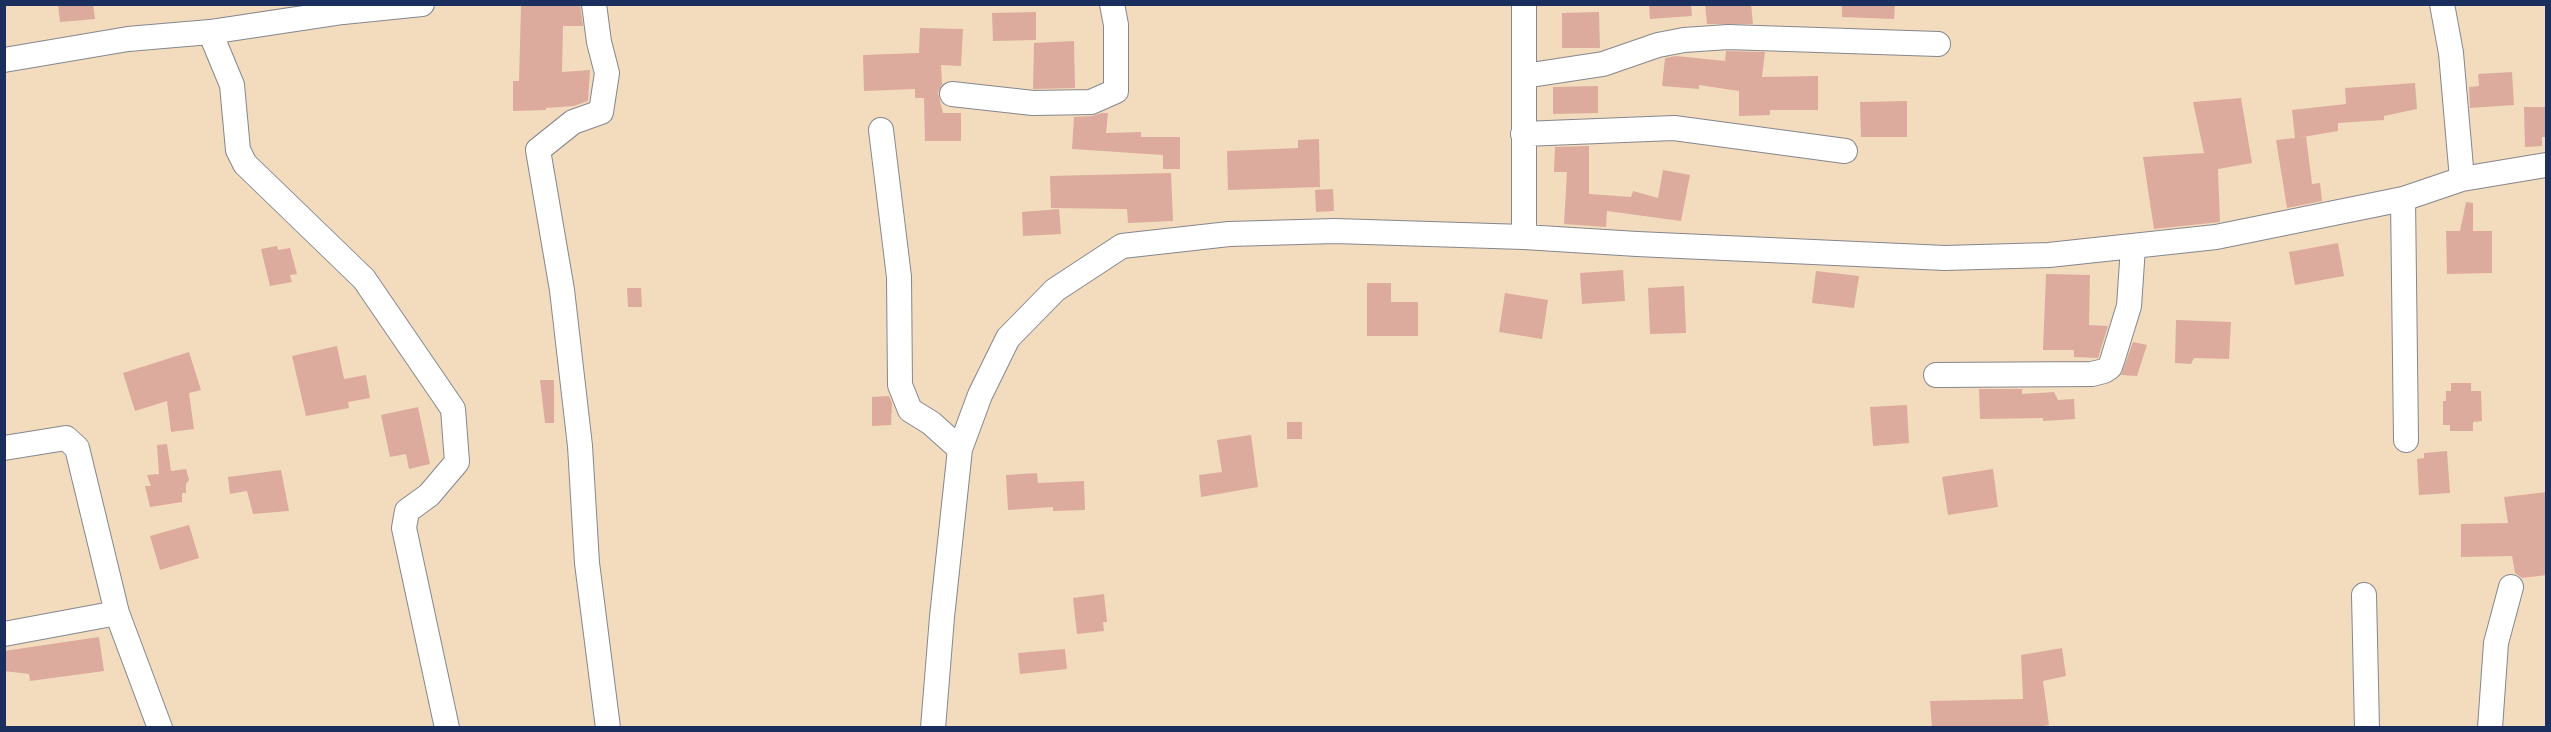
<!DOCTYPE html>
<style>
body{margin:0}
#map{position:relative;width:2551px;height:732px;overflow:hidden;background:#f2dcbd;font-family:"Comic Neue",sans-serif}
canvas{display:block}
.frame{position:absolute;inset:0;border:6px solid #1b2f5e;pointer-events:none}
</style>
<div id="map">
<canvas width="2551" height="732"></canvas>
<div class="frame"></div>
</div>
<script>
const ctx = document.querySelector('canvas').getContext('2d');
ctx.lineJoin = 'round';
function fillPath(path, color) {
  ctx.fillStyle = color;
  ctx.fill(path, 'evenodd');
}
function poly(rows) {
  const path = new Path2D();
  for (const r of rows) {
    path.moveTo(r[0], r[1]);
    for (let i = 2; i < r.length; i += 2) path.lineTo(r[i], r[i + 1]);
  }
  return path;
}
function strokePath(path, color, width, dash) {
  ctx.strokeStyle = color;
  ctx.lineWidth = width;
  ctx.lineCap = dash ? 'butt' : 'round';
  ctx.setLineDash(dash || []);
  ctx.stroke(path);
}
fillPath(poly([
 [58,4,93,4,95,19,60,22],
 [580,4,583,26,563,26,562,72,590,70,588,101,574,106,546,108,546,110,513,111,513,81,519,81,521,6],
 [1649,4,1691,4,1692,16,1650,19],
 [1705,4,1751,4,1753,24,1707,24],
 [1842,4,1895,4,1894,19,1842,17],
 [1036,12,1036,40,993,41,992,13],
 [1599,12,1600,48,1562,48,1562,13],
 [920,28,963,29,961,66,941,65,942,84,938,93,943,113,961,113,961,141,925,141,924,98,915,98,915,89,864,91,863,55,919,53],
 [1074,41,1075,88,1033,89,1034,43],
 [1726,51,1765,52,1762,77,1818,76,1818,110,1770,110,1770,115,1739,116,1739,91,1699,85,1699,89,1662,86,1665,58,1676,56,1725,61],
 [2512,72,2514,105,2470,108,2469,87,2479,86,2478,74],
 [2415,83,2417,109,2384,116,2384,120,2338,123,2338,131,2297,138,2306,136,2312,184,2320,183,2322,201,2287,208,2276,140,2295,138,2292,110,2346,104,2345,88],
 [1598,86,1598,113,1553,114,1553,87],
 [2241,98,2252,163,2218,169,2220,222,2154,229,2143,157,2204,153,2193,102],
 [1907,101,1907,137,1861,137,1860,102],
 [2524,107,2547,107,2547,137,2542,137,2542,146,2525,147],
 [1102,113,1108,113,1106,133,1141,132,1141,137,1180,137,1180,169,1163,169,1163,155,1072,149,1074,117,1092,116],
 [1319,139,1320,187,1228,190,1227,151,1298,148,1298,140],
 [1589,146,1589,194,1631,197,1633,191,1658,198,1663,170,1690,175,1681,221,1607,211,1606,227,1564,224,1567,172,1554,172,1555,147],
 [1171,173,1173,221,1128,223,1127,209,1051,208,1050,176],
 [1333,189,1334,211,1316,212,1315,190],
 [2466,202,2473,203,2473,231,2492,231,2492,273,2447,274,2446,231,2460,231],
 [1059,209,1061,234,1023,236,1022,212],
 [2338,243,2344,276,2295,285,2289,252],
 [277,246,278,250,290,248,297,274,290,275,292,282,270,286,261,249],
 [1623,270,1625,301,1582,304,1580,273],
 [1816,271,1859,276,1854,308,1812,303],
 [2046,274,2090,275,2089,325,2108,326,2098,358,2074,357,2074,350,2043,350],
 [1367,283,1391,283,1391,302,1418,302,1418,336,1367,336],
 [1684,286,1686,333,1650,334,1648,288],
 [627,288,641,288,642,307,628,307],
 [1505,293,1548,300,1542,339,1499,332],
 [2176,320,2231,322,2229,359,2194,358,2191,364,2175,363],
 [2133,342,2147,345,2137,376,2121,375],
 [337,346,344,379,366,375,370,398,348,402,349,408,306,416,292,356],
 [189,352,201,390,189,393,194,429,171,432,167,401,135,411,123,373],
 [540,380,554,380,554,423,545,423],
 [2451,383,2471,383,2471,391,2481,391,2482,421,2473,422,2473,431,2450,431,2450,425,2443,425,2443,401,2446,401,2446,391,2451,391],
 [1979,389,2022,389,2022,394,2054,392,2058,400,2074,399,2075,419,2043,421,2043,418,1980,419],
 [889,396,892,403,891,425,872,426,872,397],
 [1907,405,1909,443,1873,446,1870,407],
 [418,407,430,464,409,469,406,454,390,457,381,415],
 [1287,422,1302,422,1302,439,1287,439],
 [1251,435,1258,487,1201,497,1199,475,1222,472,1217,440],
 [167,444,171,471,186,469,189,480,186,484,186,493,182,493,182,502,150,507,145,486,151,486,147,475,159,474,157,445],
 [2447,451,2450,493,2419,495,2417,459,2424,458,2424,453],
 [1993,469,1998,507,1948,515,1942,477],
 [281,470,289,511,253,514,247,491,230,494,228,477],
 [1037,473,1038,483,1084,481,1085,510,1053,511,1053,507,1008,510,1006,475],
 [2547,492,2547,575,2522,578,2515,573,2512,556,2461,557,2461,524,2508,523,2504,497],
 [189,525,199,558,160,570,150,536],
 [1104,594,1107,622,1103,622,1104,631,1077,634,1073,598],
 [99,637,104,671,30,681,29,674,4,671,4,651],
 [2062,648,2066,676,2043,681,2049,725,2030,728,1932,728,1930,701,2023,699,2021,655],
 [1065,649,1067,669,1020,674,1018,653]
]), '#ddab9d');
const minor = poly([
 [594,4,599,42,607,73,601,112,573,122,538,150,562,290,580,446,587,563,608,728],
 [2442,4,2451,53,2462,179],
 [210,32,232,85,238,150,245,164,364,279,453,409,457,462,429,495,407,511,404,528,447,728],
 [4,60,128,39,210,32,343,12,422,4],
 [1524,76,1603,64,1658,45,1684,40,1728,37,1938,44],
 [952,94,1033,103,1091,102,1116,91,1116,25,1112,4],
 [881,130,899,277,900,385,910,410,931,423,960,449],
 [1523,134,1674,128,1845,151],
 [2403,199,2406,440],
 [1524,237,1524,4],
 [1936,375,2092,374,2104,371,2110,367,2113,358,2129,306,2133,247],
 [4,448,66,438,77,448,117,613,160,728],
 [2364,595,2367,728],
 [4,634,117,613],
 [933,728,942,617,960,449,980,395,1008,338,1055,290,1122,246,1229,234,1335,231,1524,237,1637,244,1945,258,2049,255,2216,237,2403,199,2462,179,2546,165],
 [2490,728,2496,643,2511,587]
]);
strokePath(minor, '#86868e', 26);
strokePath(minor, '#fff', 24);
</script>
